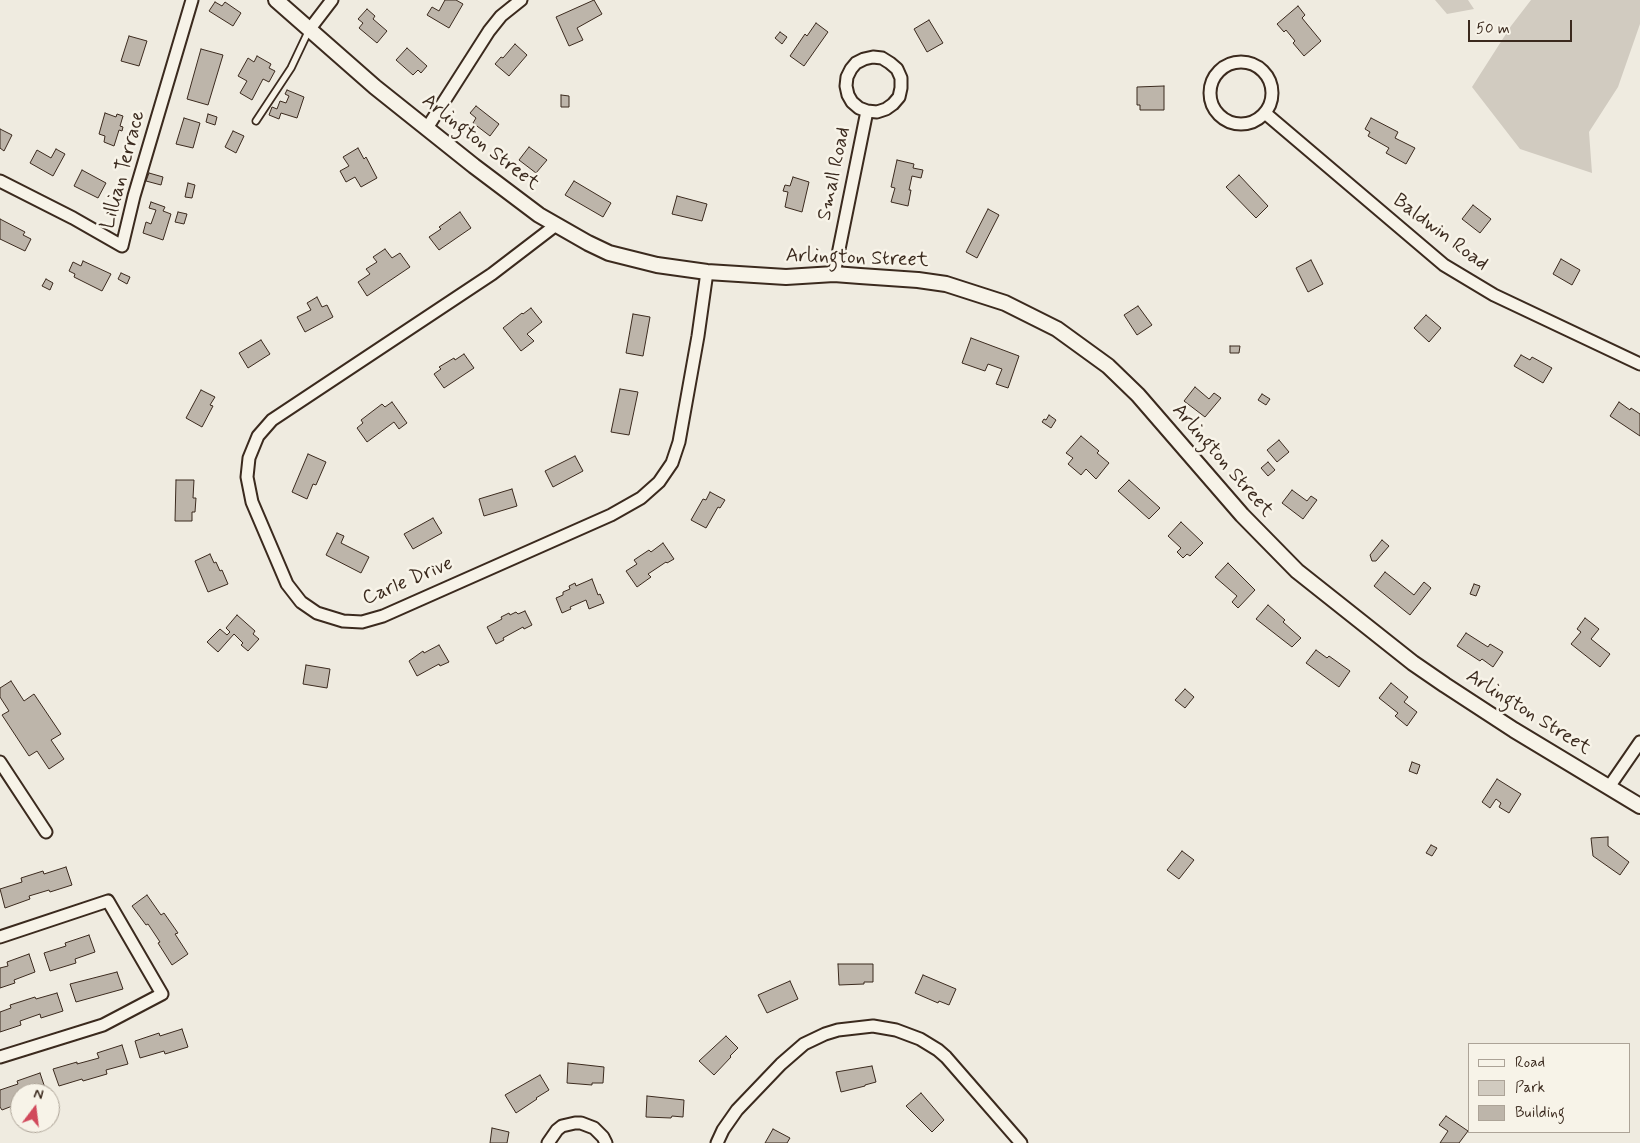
<!DOCTYPE html>
<style>
body{margin:0}
#map{position:relative;width:1640px;height:1143px;overflow:hidden;background:#efebe0;font-family:Mynerve,sans-serif}
canvas{display:block}
.legend{position:absolute;left:1468px;top:1043px;width:162px;height:90px;box-sizing:border-box;background:#f7f3e8;border:1px solid #aca397;margin:0;padding:6px 9px;list-style:none;font-size:15px;color:#3b2a1e}
.legend li{display:flex;align-items:center;gap:10px;height:25px}
.legend b{width:25px;border:1px solid #aca397}
.north{position:absolute;left:10px;top:1083px;width:50px;height:50px;box-sizing:border-box;background:#f7f3e8;border:1px solid #aca397;border-radius:50%;rotate:15deg;font-size:14px;font-weight:700;line-height:20px;text-align:center;color:#3b2a1e}
.north::after{content:'';display:block;margin:auto;width:18px;height:22px;background:#d1495b;clip-path:polygon(50% 0,100% 100%,50% 72%,0 100%)}
.scale{position:absolute;left:1468px;top:20px;width:104px;height:22px;box-sizing:border-box;border:2px solid #3b2a1e;border-top:0;padding-left:6px;font-size:15px;line-height:18px;white-space:nowrap;color:#3b2a1e;-webkit-text-stroke:4px #f7f3e8;paint-order:stroke}
</style>
<div id="map">
<canvas width="1640" height="1143"></canvas>
<ul class="legend">
<li><b style="height:6px;background:#f7f3e8"></b>Road</li>
<li><b style="height:14px;background:#d1cbc0"></b>Park</li>
<li><b style="height:14px;background:#bdb5aa"></b>Building</li>
</ul>
<div class="north">N</div>
<div class="scale">50 m</div>
</div>
<script>
const ctx = document.querySelector('canvas').getContext('2d');
ctx.lineJoin = 'round';
function fillPath(path, color) {
  ctx.fillStyle = color;
  ctx.fill(path, 'evenodd');
}
function poly(rows) {
  const path = new Path2D();
  for (const r of rows) {
    if (r.length === 3) {
      path.moveTo(r[0] + r[2], r[1]);
      path.arc(r[0], r[1], r[2], 0, 2 * Math.PI);
      continue;
    }
    path.moveTo(r[0], r[1]);
    for (let i = 2; i < r.length; i += 2) path.lineTo(r[i], r[i + 1]);
  }
  return path;
}
function strokePath(path, color, width, dash) {
  ctx.strokeStyle = color;
  ctx.lineWidth = width;
  ctx.lineCap = dash ? 'butt' : 'round';
  ctx.setLineDash(dash || []);
  ctx.stroke(path);
}
function write(font, color, halo, rows, align = 'center') {
  ctx.font = font + ' Mynerve,sans-serif';
  ctx.lineWidth = 5;
  ctx.setLineDash([]);
  ctx.textBaseline = 'middle';
  ctx.strokeStyle = halo;
  ctx.fillStyle = color;
  for (const [text, x, y, turn = 0] of rows) {
    ctx.save();
    ctx.translate(x, y);
    ctx.rotate((+turn || 0) * Math.PI / 180);
    ctx.textAlign = isNaN(turn) ? turn : align;
    if (halo) ctx.strokeText(text, 0, 0);
    ctx.fillText(text, 0, 0);
    ctx.restore();
  }
}
fillPath(poly([
 [1435,0,1468,0,1474,9,1447,14],
 [1531,0,1640,0,1640,24,1618,87,1589,132,1592,173,1520,149,1472,87,1511,26]
]), '#d1cbc0');
const building = poly([
 [445,0,456,0,463,4,449,28,427,15,432,7,439,11,445,0],
 [594,0,602,14,577,28,583,40,569,46,556,17,594,0],
 [215,2,222,6,225,2,241,13,233,26,209,11,215,2],
 [1298,6,1305,15,1302,18,1321,41,1304,56,1293,43,1295,41,1286,30,1284,32,1277,24,1298,6],
 [367,9,375,16,373,19,387,31,377,43,359,28,363,23,358,19,367,9],
 [929,20,943,43,927,52,914,29,929,20],
 [816,23,828,32,804,66,790,56,805,34,807,36,816,23],
 [780,32,787,37,782,44,775,38,780,32],
 [129,36,147,41,139,66,121,61,129,36],
 [515,44,527,55,509,76,495,64,501,57,503,58,515,44],
 [407,48,427,66,421,73,418,70,413,75,396,60,407,48],
 [201,49,223,55,208,105,187,99,201,49],
 [257,56,271,64,269,68,275,71,269,82,263,79,252,100,240,93,247,81,238,76,248,58,254,62,257,56],
 [1164,86,1164,110,1140,110,1140,105,1137,105,1137,87,1164,86],
 [287,90,304,97,297,118,281,113,279,119,269,115,272,107,277,109,280,101,286,103,289,96,285,94,287,90],
 [561,95,569,96,569,107,561,107,561,95],
 [476,106,499,124,490,136,473,123,476,118,470,113,476,106],
 [105,113,116,117,117,114,123,116,120,126,123,127,122,131,119,130,114,146,104,142,105,136,99,134,105,113],
 [208,114,217,117,215,125,206,122,208,114],
 [184,118,200,123,193,148,176,144,184,118],
 [1371,118,1398,132,1395,138,1415,148,1406,164,1386,153,1389,148,1368,136,1370,132,1365,129,1371,118],
 [0,129,12,135,4,151,0,148,0,129],
 [233,131,244,136,236,153,225,147,233,131],
 [529,147,547,160,536,173,519,160,529,147],
 [358,148,364,159,366,157,377,178,361,187,355,177,346,182,340,171,349,166,343,157,358,148],
 [56,149,65,154,53,176,30,163,37,150,51,158,56,149],
 [897,160,914,164,913,168,923,170,921,178,912,176,909,190,911,190,908,206,891,202,895,188,891,187,897,160],
 [82,170,106,183,98,198,74,186,82,170],
 [149,173,163,177,161,185,146,181,149,173],
 [1239,175,1268,206,1256,218,1226,187,1239,175],
 [793,177,809,182,802,212,785,207,788,192,783,191,785,185,790,186,793,177],
 [574,181,611,203,603,217,565,195,574,181],
 [188,183,195,185,192,198,185,197,188,183],
 [677,196,707,204,702,221,672,214,677,196],
 [151,202,165,207,163,211,171,214,163,240,143,233,146,222,151,224,156,210,149,208,151,202],
 [1473,205,1491,219,1480,233,1462,219,1473,205],
 [988,209,999,215,977,258,966,252,988,209],
 [178,212,187,214,184,224,175,222,178,212],
 [460,212,471,228,439,250,429,237,441,229,439,227,460,212],
 [0,219,25,232,23,235,31,239,25,251,0,239,0,219],
 [385,249,392,258,400,253,410,267,367,296,358,282,370,274,366,269,377,262,373,257,385,249],
 [1561,259,1580,270,1572,285,1553,274,1561,259],
 [1311,260,1323,284,1308,292,1296,268,1311,260],
 [83,261,111,274,102,291,74,277,75,274,69,271,73,262,81,266,83,261],
 [121,273,130,277,127,284,118,279,121,273],
 [46,279,53,283,50,290,42,286,46,279],
 [317,297,322,307,327,305,333,317,305,332,297,317,311,310,307,303,317,297],
 [1138,306,1152,325,1137,335,1124,315,1138,306],
 [531,308,542,322,527,334,534,341,521,351,503,328,522,313,523,314,531,308],
 [633,314,650,317,643,356,626,353,633,314],
 [1426,315,1441,328,1429,342,1414,328,1426,315],
 [971,338,1019,356,1008,388,996,384,1002,369,988,364,985,371,962,363,971,338],
 [261,340,270,354,248,368,239,353,261,340],
 [1230,346,1240,346,1239,353,1230,353,1230,346],
 [464,354,474,368,444,388,434,374,441,369,439,367,454,358,455,360,464,354],
 [1521,355,1530,360,1532,357,1552,368,1543,383,1514,366,1521,355],
 [1195,387,1209,399,1214,393,1221,398,1205,417,1184,401,1195,387],
 [620,389,638,392,629,435,611,432,620,389],
 [201,390,215,397,210,405,213,406,202,427,186,418,201,390],
 [1262,394,1270,399,1266,405,1258,400,1262,394],
 [392,402,407,423,399,429,394,422,367,442,357,428,363,423,361,420,382,404,385,407,392,402],
 [1619,402,1630,410,1631,408,1640,414,1640,436,1610,416,1619,402],
 [1049,415,1056,420,1051,428,1042,422,1044,419,1046,420,1049,415],
 [1081,436,1099,451,1097,453,1109,463,1096,479,1086,469,1081,475,1068,464,1073,458,1066,453,1081,436],
 [1279,440,1289,452,1277,462,1267,450,1279,440],
 [308,454,326,462,316,485,313,484,307,499,292,492,308,454],
 [575,456,583,471,553,487,545,471,575,456],
 [1268,462,1275,470,1268,476,1261,468,1268,462],
 [176,480,194,480,193,498,196,498,195,512,192,512,192,521,175,521,176,480],
 [1129,480,1160,508,1149,519,1118,491,1129,480],
 [512,489,517,506,484,516,479,499,512,489],
 [1292,490,1307,501,1311,496,1317,500,1303,519,1282,503,1292,490],
 [710,492,725,500,720,508,718,507,706,528,691,520,703,499,706,500,710,492],
 [433,518,442,533,413,549,404,534,433,518],
 [1181,522,1203,543,1190,556,1187,554,1183,558,1177,552,1181,548,1168,536,1181,522],
 [337,533,344,536,341,543,369,557,361,573,326,555,337,533],
 [1382,540,1389,546,1376,561,1372,561,1370,555,1382,540],
 [663,543,674,559,667,563,666,562,648,574,651,577,637,587,626,571,637,564,634,560,649,550,651,552,663,543],
 [210,554,214,563,216,562,220,571,222,570,228,584,208,592,195,561,210,554],
 [1228,563,1255,590,1238,608,1232,602,1237,596,1215,577,1228,563],
 [1385,572,1414,595,1424,582,1431,588,1410,615,1374,586,1385,572],
 [592,579,598,595,600,594,604,603,589,609,586,600,570,607,571,609,562,613,556,598,563,595,563,592,570,589,569,586,575,583,576,586,592,579],
 [1474,584,1480,586,1476,596,1470,594,1474,584],
 [1268,605,1285,620,1283,622,1301,638,1292,647,1256,619,1268,605],
 [525,611,532,625,524,629,523,627,503,638,504,640,496,644,487,627,502,619,501,617,509,613,510,615,516,612,518,614,525,611],
 [237,615,255,631,253,634,259,639,248,651,241,645,243,643,234,634,218,652,207,642,220,629,227,635,230,632,226,628,237,615],
 [1585,618,1599,629,1591,639,1610,654,1600,667,1571,644,1581,632,1577,629,1585,618],
 [1466,633,1488,647,1490,644,1503,652,1493,667,1482,659,1480,661,1457,646,1466,633],
 [439,645,449,662,440,666,439,664,417,676,409,661,423,651,424,653,439,645],
 [1316,650,1327,658,1329,656,1350,671,1339,687,1306,663,1316,650],
 [306,665,330,669,327,688,303,684,306,665],
 [11,681,24,701,34,694,61,734,51,740,64,759,49,769,37,751,29,756,2,715,9,711,0,697,0,688,11,681],
 [1391,683,1408,697,1404,702,1417,712,1407,726,1395,716,1398,713,1379,698,1391,683],
 [1185,689,1194,697,1185,708,1175,700,1185,689],
 [1412,762,1420,765,1417,774,1409,771,1412,762],
 [1497,779,1521,794,1509,813,1499,807,1501,803,1496,799,1490,808,1482,802,1497,779],
 [1608,837,1608,846,1629,862,1620,875,1593,856,1591,838,1608,837],
 [1431,845,1437,848,1432,856,1426,853,1431,845],
 [1182,851,1194,860,1179,879,1167,870,1182,851],
 [66,867,72,885,50,892,49,890,29,896,30,899,5,908,0,889,22,882,21,878,43,871,44,874,66,867],
 [147,895,161,915,164,913,178,933,175,934,188,954,172,965,158,943,160,942,148,924,146,925,132,906,147,895],
 [89,935,95,952,75,959,76,963,50,971,44,953,66,946,65,943,89,935],
 [29,954,35,972,14,980,15,983,0,988,0,968,8,966,7,962,29,954],
 [838,964,873,964,873,982,864,982,864,984,839,985,838,964],
 [117,972,123,989,76,1002,70,984,117,972],
 [923,975,956,989,949,1005,939,1001,938,1003,915,993,923,975],
 [790,981,798,999,767,1013,758,995,790,981],
 [57,993,63,1011,41,1018,40,1014,20,1021,21,1025,0,1032,0,1012,11,1008,10,1005,35,997,36,999,57,993],
 [182,1029,188,1047,165,1054,164,1051,140,1058,135,1041,159,1033,160,1036,182,1029],
 [726,1036,738,1048,730,1056,731,1057,714,1075,699,1061,726,1036],
 [122,1045,128,1064,106,1070,107,1074,83,1081,82,1079,59,1086,53,1069,77,1062,77,1064,99,1058,97,1053,122,1045],
 [568,1063,604,1067,603,1083,592,1083,592,1085,567,1083,568,1063],
 [872,1066,876,1082,865,1085,865,1086,841,1092,836,1072,872,1066],
 [40,1073,46,1091,40,1093,20,1093,20,1103,2,1110,0,1107,0,1090,18,1084,17,1081,40,1073],
 [540,1075,549,1090,536,1098,537,1099,516,1113,505,1095,540,1075],
 [921,1093,944,1120,932,1132,906,1106,921,1093],
 [647,1096,684,1100,683,1117,672,1116,671,1118,646,1117,647,1096],
 [1446,1116,1468,1131,1459,1143,1440,1143,1448,1131,1439,1125,1446,1116],
 [492,1128,509,1132,507,1143,490,1143,492,1128],
 [773,1129,790,1138,787,1143,765,1143,773,1129]
]);
fillPath(building, '#bdb5aa');
strokePath(building, '#3b2a1e', 1);
const service = poly([
 [256,121,291,68,309,30]
]);
const minor = poly([
 [309,30,332,0],
 [1241,93,31],
 [1265,113,1444,265,1494,295,1640,364],
 [427,128,489,31,501,16,521,0],
 [0,181,73,218,122,246,134,196,192,0],
 [556,225,492,274,272,420,258,436,249,458,247,477,252,502,287,584,301,602,317,613,343,621,362,622,383,616,611,515,641,498,659,482,672,463,679,442,698,336,707,272],
 [834,274,867,111,877,112,886,109,893,104,899,97,901,88,901,78,897,69,890,63,882,58,873,57,864,59,856,63,851,69,847,77,846,86,848,95,852,102,859,108,867,111],
 [0,762,46,832],
 [1609,787,1640,742],
 [0,937,108,901,162,994,103,1025,0,1057],
 [548,1143,557,1130,562,1126,575,1123,581,1123,594,1128,603,1137,606,1143],
 [717,1143,723,1130,737,1110,781,1064,804,1044,825,1034,838,1030,873,1026,896,1030,920,1039,938,1050,946,1057,1021,1143]
]);
const tertiary = poly([
 [276,0,375,87,474,166,539,215,588,243,609,253,657,265,707,272,786,277,834,274,860,276,918,280,946,284,1005,303,1057,329,1108,366,1138,395,1242,515,1297,571,1413,663,1445,685,1514,730,1640,806]
]);
strokePath(service, '#3b2a1e', 9);
strokePath(minor, '#3b2a1e', 15);
strokePath(tertiary, '#3b2a1e', 18);
strokePath(service, '#f7f3e8', 5.5);
strokePath(minor, '#f7f3e8', 11);
strokePath(tertiary, '#f7f3e8', 14);
write('20px', '#3b2a1e', '#f7f3e8', [
 ["Arlington Street",480,143,38],
 ["Lillian Terrace",124,170,-75],
 ["Small Road",835,174,-78],
 ["Baldwin Road",1440,233,37],
 ["Arlington Street",857,259,2],
 ["Arlington Street",1222,461,49],
 ["Carle Drive",408,582,-23],
 ["Arlington Street",1528,713,32]
]);
</script>
